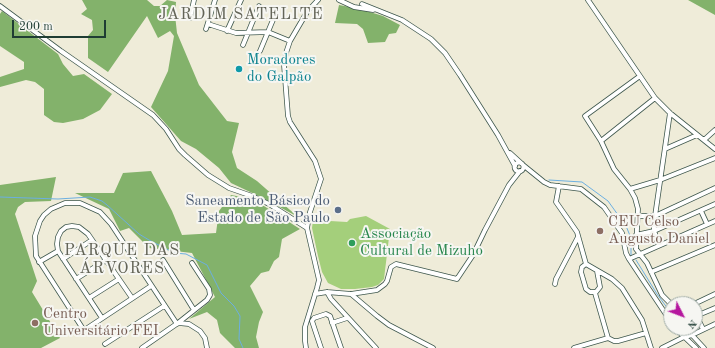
<!DOCTYPE html>
<meta charset="utf-8">
<style>
body{margin:0}
#map{position:relative;width:715px;height:348px;overflow:hidden;background:#efecd9;font-family:"Old Standard TT",serif}
canvas{display:block}
.north{position:absolute;left:663px;top:296px;width:40px;height:40px;box-sizing:border-box;background:#f6f6f2;border:1px solid #a0aca6;border-radius:50%;rotate:132deg;font-size:11px;font-weight:700;line-height:16px;text-align:center;color:#1f3d34}
.north::after{content:'';display:block;margin:auto;width:14px;height:18px;background:#b5179e;clip-path:polygon(50% 0,100% 100%,50% 72%,0 100%)}
.scale{position:absolute;left:12px;top:20px;width:94px;height:18px;box-sizing:border-box;border:2px solid #1f3d34;border-top:0;padding-left:5px;font-size:12px;line-height:14px;white-space:nowrap;color:#1f3d34;-webkit-text-stroke:3px #f6f6f2;paint-order:stroke}
</style>
<div id="map">
<canvas width="715" height="348"></canvas>
<div class="north">N</div>
<div class="scale">200 m</div>
</div>
<script>
const ctx = document.querySelector('canvas').getContext('2d');
ctx.lineJoin = 'round';
function fillPath(path, color) {
  ctx.fillStyle = color;
  ctx.fill(path, 'evenodd');
}
function poly(rows) {
  const path = new Path2D();
  for (const r of rows) {
    if (r.length === 3) {
      path.moveTo(r[0] + r[2], r[1]);
      path.arc(r[0], r[1], r[2], 0, 2 * Math.PI);
      continue;
    }
    path.moveTo(r[0], r[1]);
    for (let i = 2; i < r.length; i += 2) path.lineTo(r[i], r[i + 1]);
  }
  return path;
}
function strokePath(path, color, width, dash) {
  ctx.strokeStyle = color;
  ctx.lineWidth = width;
  ctx.lineCap = dash ? 'butt' : 'round';
  ctx.setLineDash(dash || []);
  ctx.stroke(path);
}
function write(font, color, halo, rows, align = 'center') {
  ctx.font = font + ' "Old Standard TT",serif';
  ctx.lineWidth = 4;
  ctx.setLineDash([]);
  ctx.textBaseline = 'middle';
  ctx.strokeStyle = halo;
  ctx.fillStyle = color;
  for (const [text, x, y, turn = 0] of rows) {
    ctx.save();
    ctx.translate(x, y);
    ctx.rotate((+turn || 0) * Math.PI / 180);
    ctx.textAlign = isNaN(turn) ? turn : align;
    if (halo) ctx.strokeText(text, 0, 0);
    ctx.fillText(text, 0, 0);
    ctx.restore();
  }
}
fillPath(poly([
 [366,216,390,229,384,279,378,285,372,287,355,289,341,289,328,283,322,272,318,256,312,228,313,220,347,222,350,219]
]), '#a4cf7b');
fillPath(poly([
 [82,0,147,0,154,6,160,6,167,0,176,2,175,15,177,33,199,85,227,121,239,123,232,152,237,168,257,181,298,217,265,199,231,183,219,168,196,149,181,141,151,107,168,71,174,36,170,31,158,38,147,16,108,72,88,58,88,36,93,30,92,20,81,14,87,9],
 [688,0,715,0,715,15],
 [339,5,360,9,383,16,400,25,396,33,389,34,385,42,368,43,363,29,357,24,335,23],
 [2,11,58,54,63,64,73,76,84,74,112,94,100,110,83,119,63,123,54,122,44,115,44,89,35,82,26,80,0,87,0,77,24,69,24,62,0,46,0,14],
 [151,171,172,211,182,235,216,233,219,211,231,195,253,199,300,229,282,239,279,257,274,261,269,271,261,273,250,286,263,312,259,322,256,337,259,348,235,348,220,333,217,320,207,312,189,319,215,297,192,253,149,248,129,228,120,231,109,209,75,193,114,193,123,173],
 [56,177,51,201,25,202,18,207,15,214,37,281,32,292,60,338,41,348,0,348,0,185]
]), '#83b26b');
strokePath(poly([
 [549,180,582,182,608,201,626,226,631,238,631,255],
 [0,197,58,199,90,197,102,201,107,205,139,234,149,240,174,253,186,254,207,265,221,293,234,306,240,316,239,339,243,348],
 [636,260,657,294,671,313]
]), '#6cafe1', 1);
const minor = poly([
 [339,0,354,7,373,10],
 [588,0,655,98,670,113,715,149],
 [362,4,402,20,431,39,445,53,460,75,498,135,515,166],
 [0,6,61,51,153,115,166,129,179,149,185,155,208,175,229,188,252,196,269,204,307,228],
 [190,18,194,0],
 [208,24,236,33,268,32,290,41],
 [206,29,215,0],
 [227,31,241,0],
 [243,45,259,6],
 [260,51,275,15],
 [640,76,585,116,601,141,614,169,630,189,635,198,638,209,636,249,647,263,662,295,671,304],
 [704,140,715,130],
 [601,141,655,98],
 [665,149,697,135],
 [510,153,521,163],
 [519,167,4.5],
 [523,165,544,182,550,185,581,189,604,207,622,233,626,253,629,259,671,322],
 [559,186,556,202,577,232,586,264],
 [630,189,660,180,715,158],
 [701,211,707,224],
 [638,216,655,216,715,188],
 [636,235,654,231,715,204],
 [659,245,654,231,654,223,670,113],
 [63,259,92,240],
 [629,259,715,221],
 [163,260,194,310],
 [39,262,58,251],
 [586,264,612,279,622,288,642,320,651,348],
 [586,264,582,267,581,272,586,289,590,292,596,292,600,287,597,271],
 [651,272,715,245],
 [76,279,106,260],
 [555,284,556,279,578,237],
 [151,286,86,329,83,329,36,256,35,236,40,221,44,215,51,209,65,203,80,203,100,212,111,224,177,324],
 [327,292,331,299,376,348],
 [595,293,608,338],
 [315,294,327,292,351,294,377,290,385,284,387,281,391,267,396,264,457,279,473,255,485,230,509,185,520,171],
 [351,294,377,316,389,325,433,348],
 [89,298,119,279],
 [689,301,691,304],
 [694,304,715,294],
 [695,313,703,329],
 [696,316,715,308],
 [102,318,58,251,57,244,58,237,61,231,66,227,72,226,79,227,88,234,132,298],
 [179,323,189,324,200,331,205,338,207,348],
 [332,323,347,318],
 [675,328,696,348],
 [688,328,692,335,704,348],
 [105,344,164,306],
 [142,348,178,323,207,300,210,295,209,289,192,263],
 [306,348,305,341,305,327,317,288,319,280,307,228,310,212,321,179,315,161,290,122,288,116,284,65,286,53,290,41,307,12,318,0],
 [321,348,312,321,314,318,326,314,330,316,341,348],
 [574,348,608,338,614,341,618,341,646,333],
 [662,348,684,337,692,335,715,324]
]);
strokePath(minor, '#3e574d', 5.5);
strokePath(minor, '#fff', 4);
for (const [x, y, r, color] of [
 [239,69,4,"#0f9aa8"],
 [338,210,4,"#5c6f8a"],
 [600,231,4,"#8d6e63"],
 [352,243,4,"#2e9e5b"],
 [35,323,4,"#8d6e63"]
]) {
  const dot = new Path2D();
  dot.arc(x, y, r, 0, 2 * Math.PI);
  ctx.fillStyle = color;
  ctx.fill(dot);
  strokePath(dot, '#f6f6f2', 1.5);
}
write('15px', '#0d838f', '#f6f6f2', [
 ["Moradores",247,60],
 ["do Galpão",247,77]
], 'left');
write('15px', '#4e5e75', '#f6f6f2', [
 ["Saneamento Básico do",330,201],
 ["Estado de São Paulo",330,218]
], 'right');
write('15px', '#785e54', '#f6f6f2', [
 ["CEU Celso",608,222],
 ["Augusto Daniel",608,239],
 ["Centro",43,314],
 ["Universitário FEI",43,331]
], 'left');
write('15px', '#27864d', '#f6f6f2', [
 ["Associação",360,234],
 ["Cultural de Mizuho",360,251]
], 'left');
ctx.letterSpacing = '1px';
write('16px', '#636457', '#f6f6f2', [
 ["JARDIM SATELITE",241,15],
 ["PARQUE DAS",122,251],
 ["ÁRVORES",122,269]
]);
ctx.letterSpacing = '0px';
</script>
